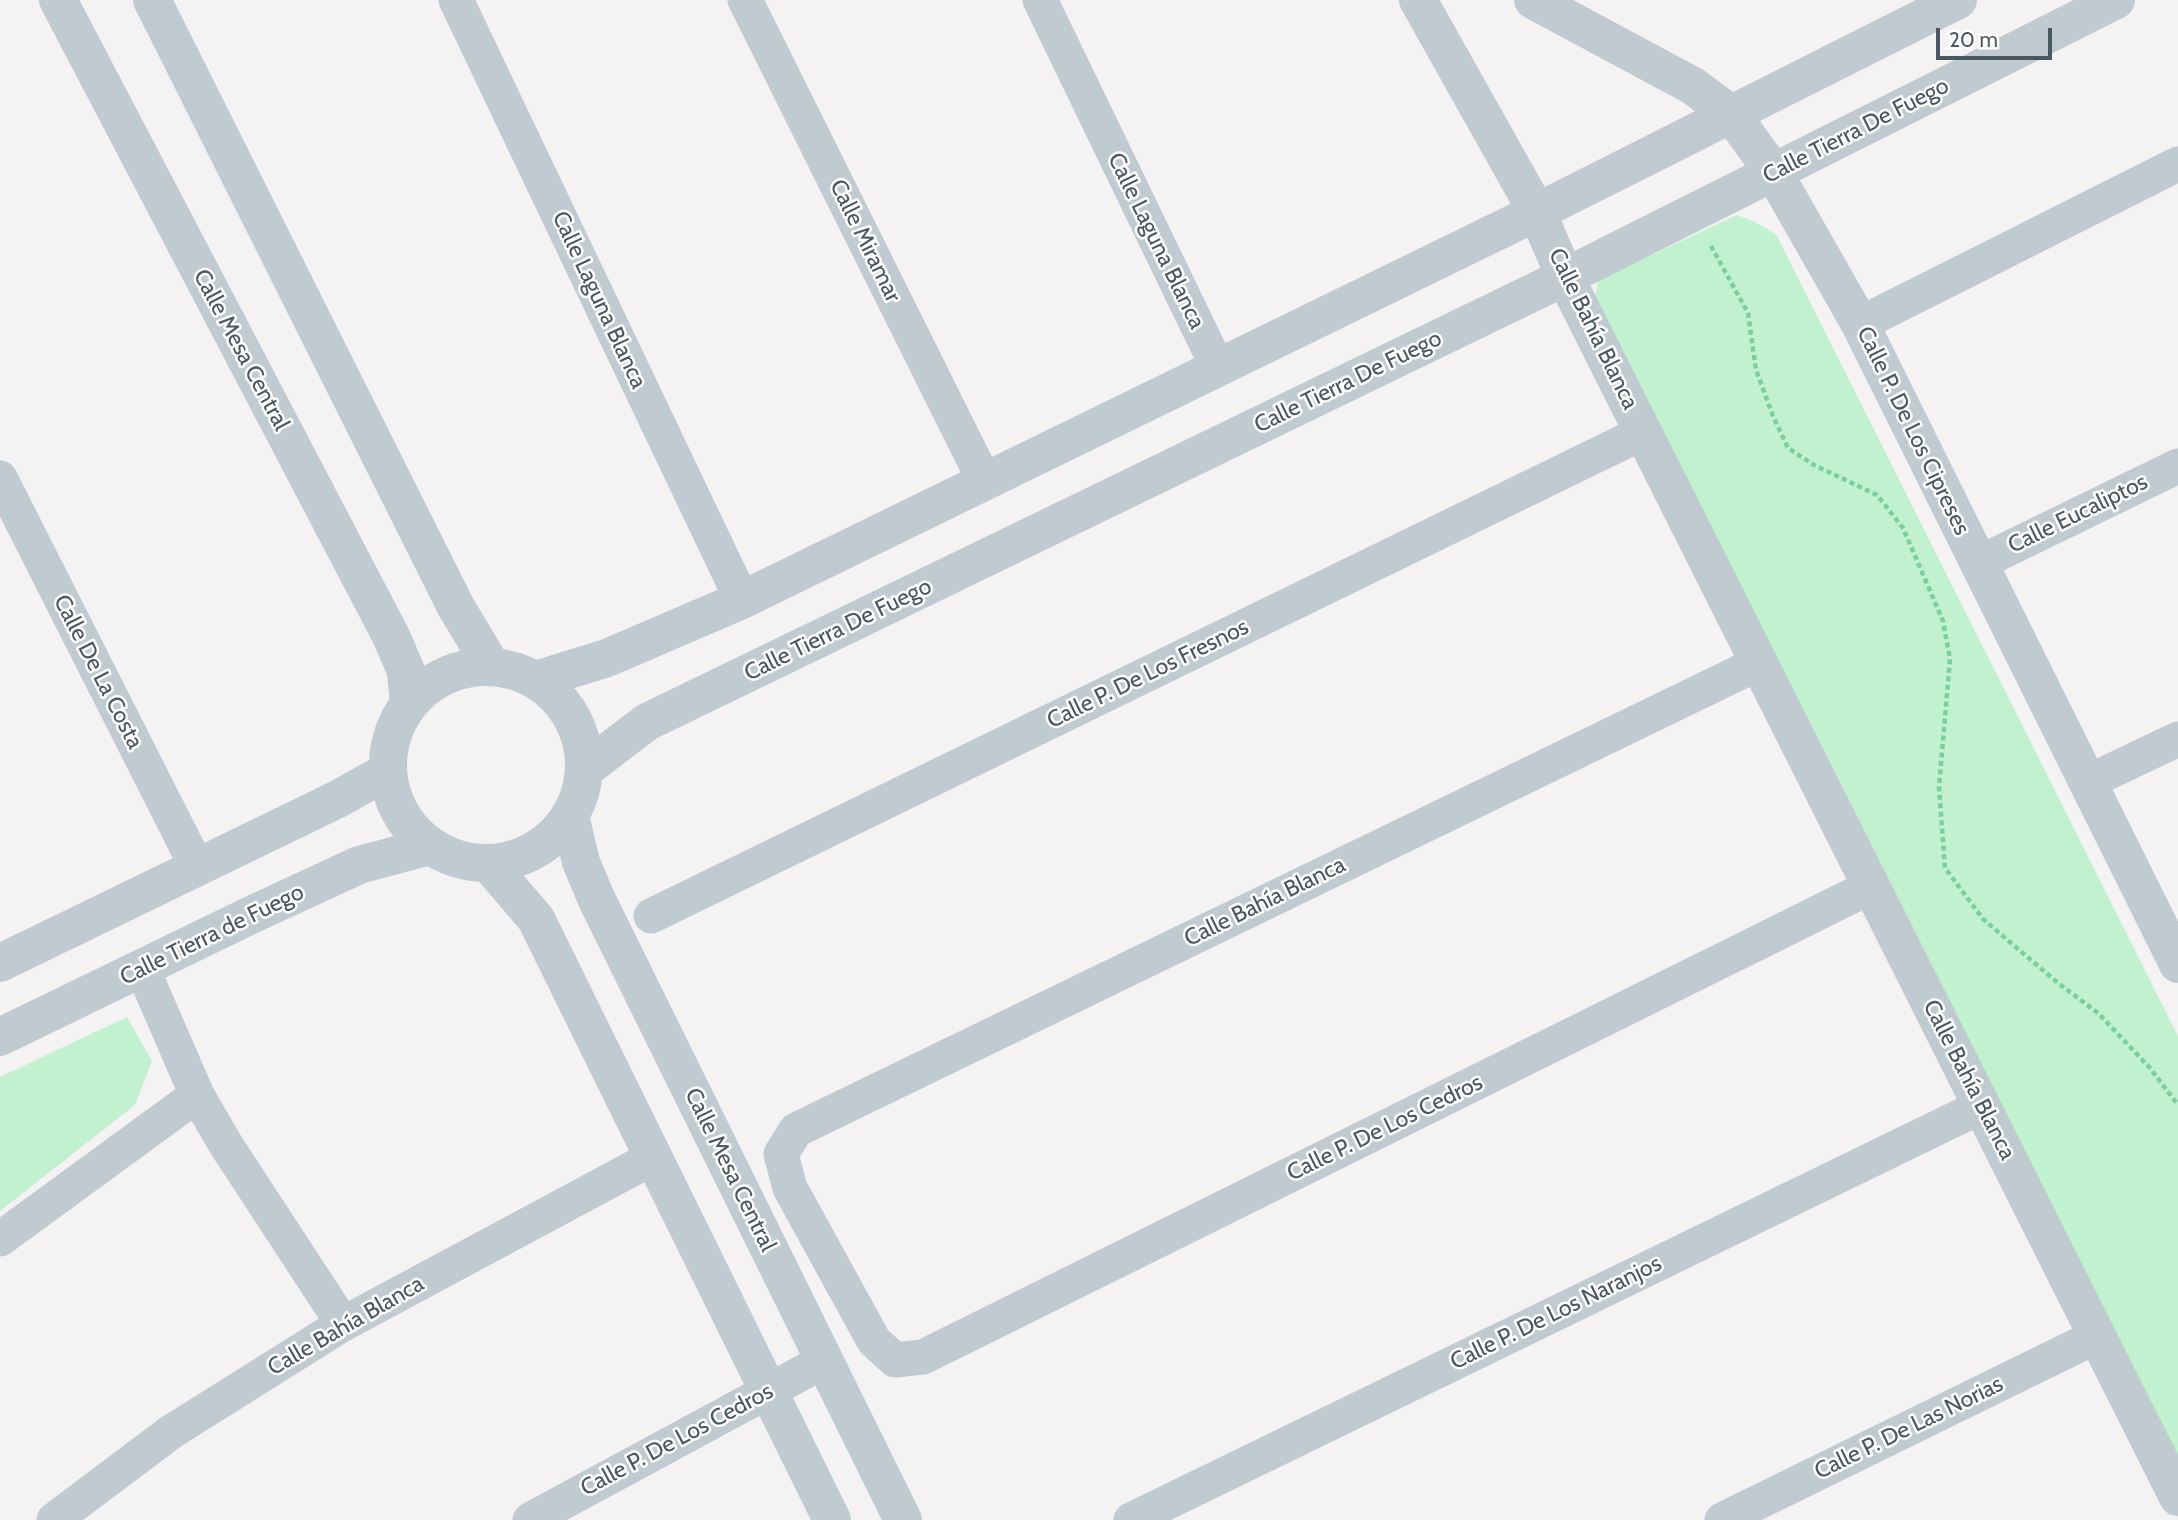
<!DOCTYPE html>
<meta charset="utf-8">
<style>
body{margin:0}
#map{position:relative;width:2178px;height:1520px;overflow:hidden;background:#f4f2f2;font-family:Cabin,sans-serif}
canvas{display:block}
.scale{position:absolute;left:1936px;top:28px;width:116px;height:32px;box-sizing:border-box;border:4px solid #495760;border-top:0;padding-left:9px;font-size:21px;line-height:24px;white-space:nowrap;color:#495760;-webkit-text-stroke:5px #fff;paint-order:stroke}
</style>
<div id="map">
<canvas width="2178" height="1520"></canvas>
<div class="scale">20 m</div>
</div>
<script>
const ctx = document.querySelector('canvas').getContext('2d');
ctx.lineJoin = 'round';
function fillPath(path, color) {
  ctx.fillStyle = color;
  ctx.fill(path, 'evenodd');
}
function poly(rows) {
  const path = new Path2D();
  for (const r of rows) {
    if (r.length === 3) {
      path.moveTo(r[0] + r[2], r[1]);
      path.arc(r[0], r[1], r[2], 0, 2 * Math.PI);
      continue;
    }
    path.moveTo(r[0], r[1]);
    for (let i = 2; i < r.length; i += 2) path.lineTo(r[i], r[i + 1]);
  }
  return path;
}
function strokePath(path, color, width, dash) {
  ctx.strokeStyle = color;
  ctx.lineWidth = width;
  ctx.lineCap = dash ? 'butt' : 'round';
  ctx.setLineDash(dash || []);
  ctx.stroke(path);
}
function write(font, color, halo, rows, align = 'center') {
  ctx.font = font + ' Cabin,sans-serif';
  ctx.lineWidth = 5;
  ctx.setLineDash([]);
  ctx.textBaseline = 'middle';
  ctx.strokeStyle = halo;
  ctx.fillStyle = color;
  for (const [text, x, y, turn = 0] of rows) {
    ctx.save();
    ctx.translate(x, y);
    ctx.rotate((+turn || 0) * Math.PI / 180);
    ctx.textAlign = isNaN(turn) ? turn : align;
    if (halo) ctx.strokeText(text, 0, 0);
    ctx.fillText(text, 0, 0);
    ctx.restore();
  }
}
fillPath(poly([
 [1737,215,1755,222,1776,234,2178,1036,2178,1468,1594,306,1598,280],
 [127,1017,152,1061,135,1105,0,1211,0,1077]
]), '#c1f1cf');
strokePath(poly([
 [1711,246,1748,313,1756,370,1773,416,1788,448,1814,465,1877,495,1903,528,1943,621,1950,659,1939,787,1945,868,1983,919,2058,983,2098,1013,2150,1068,2178,1105]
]), '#77d09d', 4.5, [5, 3.5]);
strokePath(poly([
 [456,0,742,600],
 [745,0,985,482],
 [1040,0,1218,368],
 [1860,324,2178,164],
 [0,478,197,867],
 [1979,563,2178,466],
 [1759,663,796,1130,781,1154,790,1188,874,1341,895,1360,923,1357,1872,886],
 [2088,782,2178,739],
 [651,916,1644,432],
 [142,968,197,1095,226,1145,343,1324],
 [0,1239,197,1095],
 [54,1520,171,1432,343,1324,654,1157],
 [530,1520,824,1361],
 [1131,1520,1982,1106],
 [1722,1520,2097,1336]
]), '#bfcad1', 35);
strokePath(poly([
 [58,0,391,636,406,671,409,704],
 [152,0,456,607,492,667],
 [1418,0,1537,212,1565,277,2178,1497],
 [1533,0,1693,86,1732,115,1774,173,1860,324,2178,964],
 [486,765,98],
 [536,680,607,658,742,600,1537,212,1958,0],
 [584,770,647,722,1565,277,2116,0],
 [570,816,581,862,596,898,903,1520],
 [488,863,536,919,832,1520],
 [0,963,338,799,388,771],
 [0,1037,251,915,359,865,430,846]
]), '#bfcad1', 38);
write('23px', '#495760', '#fff', [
 ["Calle Tierra De Fuego",1856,131,-27],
 ["Calle Miramar",865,241,64],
 ["Calle Laguna Blanca",1156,241,64],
 ["Calle Laguna Blanca",599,300,65],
 ["Calle Bahía Blanca",1593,329,64],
 ["Calle Mesa Central",241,350,62],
 ["Calle Tierra De Fuego",1348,382,-26],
 ["Calle P. De Los Cipreses",1913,431,64],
 ["Calle Eucaliptos",2078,514,-26],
 ["Calle Tierra De Fuego",838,630,-26],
 ["Calle De La Costa",98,672,63],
 ["Calle P. De Los Fresnos",1148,674,-26],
 ["Calle Bahía Blanca",1265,902,-26],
 ["Calle Tierra de Fuego",212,935,-26],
 ["Calle Bahía Blanca",1969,1080,63],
 ["Calle P. De Los Cedros",1385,1128,-26],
 ["Calle Mesa Central",730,1170,64],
 ["Calle P. De Los Naranjos",1556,1313,-26],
 ["Calle Bahía Blanca",346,1326,-30],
 ["Calle P. De Las Norias",1909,1428,-26],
 ["Calle P. De Los Cedros",677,1440,-28]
]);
</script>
